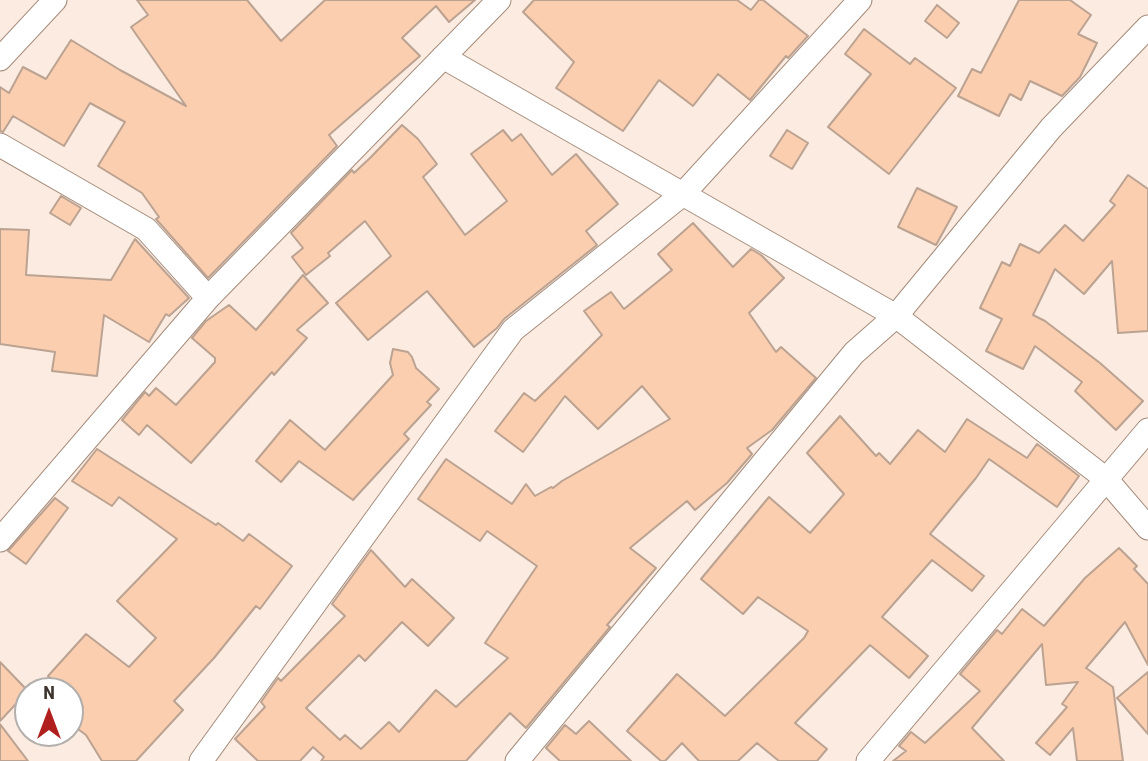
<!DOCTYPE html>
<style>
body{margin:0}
#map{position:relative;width:1148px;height:761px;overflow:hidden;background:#fbebe0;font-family:"Roboto Condensed",sans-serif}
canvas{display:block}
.north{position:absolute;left:14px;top:677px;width:70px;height:70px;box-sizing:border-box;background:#fff;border:2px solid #b2aeab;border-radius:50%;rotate:0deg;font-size:19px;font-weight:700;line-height:28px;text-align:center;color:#3e342d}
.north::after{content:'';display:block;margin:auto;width:24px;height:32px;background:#b01f1e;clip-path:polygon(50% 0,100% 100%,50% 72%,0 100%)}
</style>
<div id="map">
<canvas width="1148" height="761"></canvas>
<div class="north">N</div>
</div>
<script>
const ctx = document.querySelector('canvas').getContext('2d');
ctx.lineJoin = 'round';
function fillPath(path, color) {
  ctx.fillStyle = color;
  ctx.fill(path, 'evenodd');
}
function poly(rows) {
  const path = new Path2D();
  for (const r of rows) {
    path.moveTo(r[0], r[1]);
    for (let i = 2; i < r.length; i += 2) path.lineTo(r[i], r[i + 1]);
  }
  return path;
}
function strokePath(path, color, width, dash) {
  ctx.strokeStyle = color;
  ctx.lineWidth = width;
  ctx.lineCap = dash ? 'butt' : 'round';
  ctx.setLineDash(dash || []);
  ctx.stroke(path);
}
const building = poly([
 [137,0,247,0,281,41,325,0,475,0,449,22,436,6,402,38,420,56,329,135,337,146,208,278,156,219,159,217,142,193,98,166,125,122,90,103,64,146,13,116,3,132,0,131,0,87,9,93,23,67,46,79,71,40,120,70,186,106,131,27,148,15,137,0],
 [534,0,737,0,751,10,759,0,763,0,808,36,788,58,786,56,750,100,718,74,693,106,659,80,623,131,556,88,574,62,523,12,534,0],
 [1019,0,1070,0,1091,15,1078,34,1097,43,1080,77,1062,96,1030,81,1021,100,1010,94,999,116,958,96,972,69,981,73,1019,0],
 [937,5,959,23,947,38,925,21,937,5],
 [864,29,910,64,915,58,956,88,889,174,828,127,871,74,845,54,864,29],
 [402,125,418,139,437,164,423,177,465,235,507,201,471,154,503,130,512,141,521,134,552,175,576,154,618,204,586,231,597,245,504,319,497,328,474,347,427,291,368,340,336,303,391,256,365,221,328,253,330,256,306,275,292,257,303,248,291,233,352,170,354,173,370,158,402,125],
 [787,130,808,143,792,169,770,156,787,130],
 [1128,175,1148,189,1148,331,1118,333,1112,261,1084,294,1055,269,1033,315,1045,321,1100,363,1143,401,1116,430,1075,391,1082,382,1035,346,1023,369,986,351,1002,319,980,308,1002,262,1010,266,1020,244,1039,253,1065,225,1083,241,1115,205,1110,201,1128,175],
 [917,188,957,207,936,245,898,227,917,188],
 [61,196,81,208,70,225,50,213,61,196],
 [693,223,733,267,751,249,761,255,784,278,749,313,776,352,781,347,816,378,772,430,747,448,752,454,727,483,695,510,687,501,630,548,656,568,607,625,610,627,526,728,510,713,466,761,321,761,324,757,313,747,300,761,258,761,235,739,265,707,261,702,278,678,281,681,345,616,332,604,371,550,405,587,412,579,454,618,428,646,402,622,365,661,359,655,306,708,340,740,345,735,361,749,389,722,399,732,436,690,456,707,508,658,485,643,537,566,487,531,480,541,418,499,446,459,512,504,526,484,535,496,551,487,553,488,562,481,670,419,642,386,598,429,565,396,523,452,495,431,524,393,535,401,602,335,584,311,611,292,624,309,672,270,658,254,693,223],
 [0,229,29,230,26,275,111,280,135,239,189,298,169,316,166,314,149,342,104,315,97,376,52,371,55,352,0,344,0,229],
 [303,275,328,303,297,330,307,338,274,375,272,372,191,463,147,425,139,435,122,420,145,392,149,396,156,388,176,405,215,362,215,358,192,338,206,321,229,305,256,330,303,275],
 [393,349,408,352,412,357,416,368,439,389,427,402,431,405,404,434,409,439,353,500,299,461,281,482,256,461,290,420,325,450,393,375,390,363,393,349],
 [840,416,876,456,879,453,890,464,918,430,945,452,967,419,1027,458,1037,444,1079,476,1057,507,989,459,976,478,930,534,984,576,972,591,932,560,882,617,928,656,909,678,870,645,795,723,827,749,817,761,779,761,757,743,738,761,699,761,682,743,665,761,661,761,627,731,677,674,725,716,804,638,808,631,758,597,743,614,701,579,769,497,810,533,844,494,807,453,840,416],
 [97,449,216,525,218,523,243,541,249,534,292,566,260,609,256,606,214,658,174,701,183,710,136,761,102,761,86,735,70,723,83,707,70,695,70,691,65,691,48,676,86,634,129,667,156,638,117,601,177,539,119,497,112,506,72,481,97,449],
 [55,498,68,508,26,564,8,551,55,498],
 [1119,548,1137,566,1134,569,1148,584,1148,665,1125,622,1086,668,1113,687,1123,761,1077,761,1073,728,1050,755,1036,743,1067,707,1062,704,1078,682,1046,685,1042,644,972,728,1004,761,893,761,906,751,899,746,911,732,925,743,980,691,960,674,997,630,1002,634,1022,609,1044,626,1085,578,1119,548],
 [0,662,28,691,0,721,0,662],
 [1148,672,1148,734,1117,698,1148,672],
 [589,721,631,761,560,761,546,748,565,725,576,734,589,721],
 [0,724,28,761,0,761,0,724]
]);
fillPath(building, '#fbceb0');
strokePath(building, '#bba291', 2);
const minor = poly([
 [443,57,896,316,1106,479,1148,528],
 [0,59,55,0],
 [0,145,146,229,208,298],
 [0,540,208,298,499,0],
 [201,761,513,330,683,194,860,0],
 [517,761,854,353,896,316,1051,128,1148,27],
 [868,761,1148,430]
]);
strokePath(minor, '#a58c7c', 25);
strokePath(minor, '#fff', 23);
</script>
